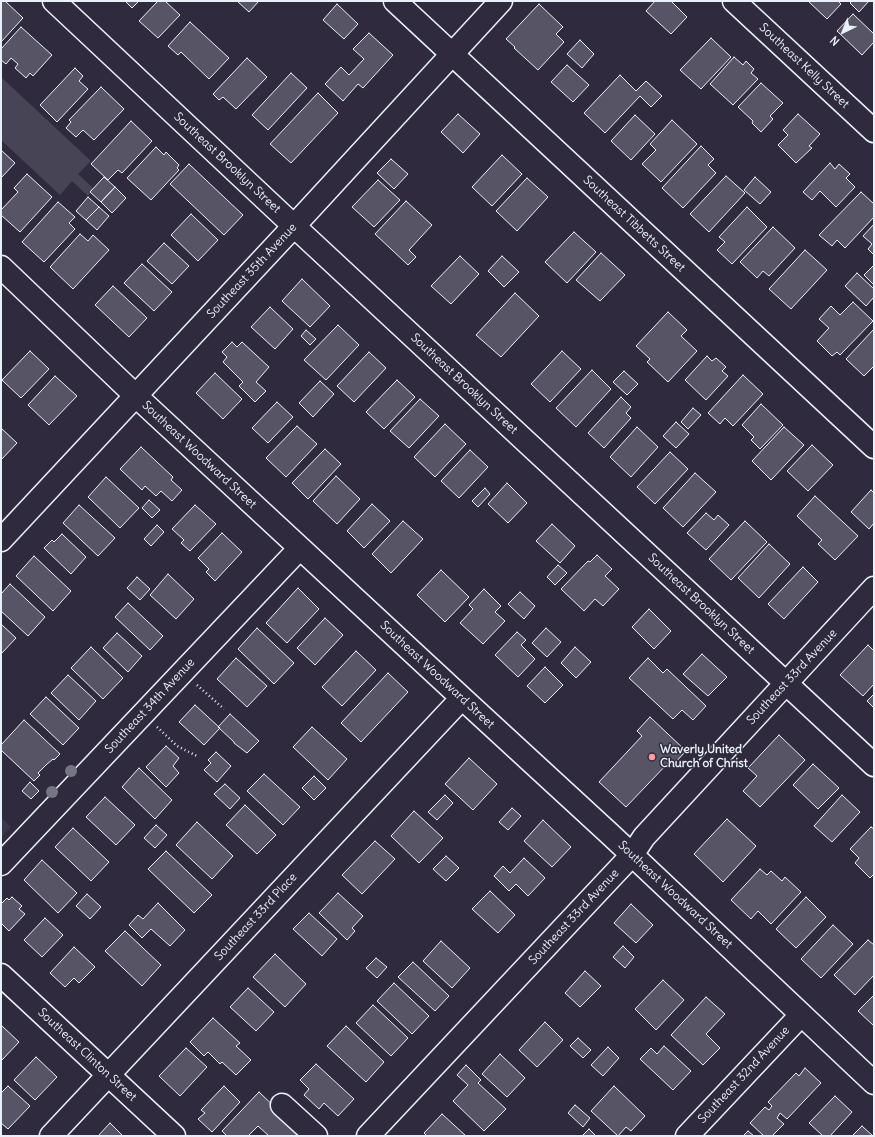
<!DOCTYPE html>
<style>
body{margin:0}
#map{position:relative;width:875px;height:1137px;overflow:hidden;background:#2f2a3d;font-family:Delius,sans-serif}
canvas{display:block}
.frame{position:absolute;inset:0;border:2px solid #e8f1f8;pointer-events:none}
.north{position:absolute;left:823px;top:12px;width:40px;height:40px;-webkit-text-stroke:3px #2f2a3d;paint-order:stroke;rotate:223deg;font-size:11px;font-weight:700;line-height:16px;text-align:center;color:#e8f1f8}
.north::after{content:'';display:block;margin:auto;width:14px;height:18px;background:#e8f1f8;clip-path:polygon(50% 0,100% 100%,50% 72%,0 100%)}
</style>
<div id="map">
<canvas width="875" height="1137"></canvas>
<div class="frame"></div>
<div class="north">N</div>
</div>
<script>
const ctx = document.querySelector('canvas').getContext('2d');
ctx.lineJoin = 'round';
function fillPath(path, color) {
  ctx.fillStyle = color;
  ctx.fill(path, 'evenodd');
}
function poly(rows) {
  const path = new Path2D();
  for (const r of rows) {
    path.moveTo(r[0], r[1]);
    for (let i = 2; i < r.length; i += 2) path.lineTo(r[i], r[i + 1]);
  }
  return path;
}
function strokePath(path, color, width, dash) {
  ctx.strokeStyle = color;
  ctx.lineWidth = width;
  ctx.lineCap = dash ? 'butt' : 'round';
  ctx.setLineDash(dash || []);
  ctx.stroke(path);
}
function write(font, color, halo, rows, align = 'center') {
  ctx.font = font + ' Delius,sans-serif';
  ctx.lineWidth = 3;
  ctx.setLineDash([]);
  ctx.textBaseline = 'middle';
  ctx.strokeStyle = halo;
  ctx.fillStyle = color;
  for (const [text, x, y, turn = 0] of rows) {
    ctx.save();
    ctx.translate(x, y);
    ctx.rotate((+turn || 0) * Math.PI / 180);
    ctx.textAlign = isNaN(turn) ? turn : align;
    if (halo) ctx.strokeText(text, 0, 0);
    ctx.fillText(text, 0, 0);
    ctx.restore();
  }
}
fillPath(poly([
 [1,817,11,827,1,838]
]), '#3b3749');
fillPath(poly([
 [1,77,91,161,78,174,94,189,88,196,72,181,60,195,1,140]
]), '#464455');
const building = poly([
 [1,1,5,1,23,18,1,42,1,1],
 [125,1,139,1,132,8,125,1],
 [158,1,165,1,180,15,158,38,139,21,158,1],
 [237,1,259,1,249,12,237,1],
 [655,1,671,1,687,17,671,34,646,11,655,1],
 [808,1,838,1,841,4,827,19,808,1],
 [852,1,869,1,859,12,850,3,852,1],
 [337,4,358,24,344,39,323,20,337,4],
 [539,4,563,27,556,34,564,42,538,70,514,48,515,47,506,39,539,4],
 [853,14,874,34,874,42,862,55,837,31,853,14],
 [190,22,229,58,209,79,181,52,178,55,168,46,190,22],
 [21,27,52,55,33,76,30,73,26,78,15,68,18,64,11,58,6,64,1,60,1,49,21,27],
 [369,33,393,55,363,88,358,84,343,101,325,84,341,67,349,75,364,59,353,49,369,33],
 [711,38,731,57,701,89,680,70,711,38],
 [580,40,594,54,582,68,567,54,580,40],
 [734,57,743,65,746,61,754,69,751,73,758,79,733,105,710,84,734,57],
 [247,58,267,77,236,109,223,97,219,100,213,94,247,58],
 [567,65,589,85,573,102,551,82,567,65],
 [75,68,83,76,79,81,88,89,57,122,40,105,75,68],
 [291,73,307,88,268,130,252,115,291,73],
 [620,75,636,91,646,81,662,96,651,107,640,96,605,133,584,113,620,75],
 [761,83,783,103,770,116,773,119,761,132,752,123,753,121,738,107,761,83],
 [101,87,124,109,94,140,83,130,76,137,66,128,71,122,69,120,101,87],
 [318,93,338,113,291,163,270,144,318,93],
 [458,114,480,134,463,153,441,132,458,114],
 [798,114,820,134,809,146,812,148,796,163,778,145,788,135,783,130,798,114],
 [635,115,655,134,631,160,611,141,635,115],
 [672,120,697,144,661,182,642,164,656,150,650,144,672,120],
 [131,121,152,141,122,173,118,170,108,180,91,164,131,121],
 [701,146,714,159,708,165,716,173,683,208,662,188,701,146],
 [156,147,164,155,166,152,179,165,177,168,179,170,151,200,127,178,156,147],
 [1,150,15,163,1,178,1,150],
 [502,155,522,174,492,206,472,187,502,155],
 [391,159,408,174,394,189,377,173,391,159],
 [830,163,835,169,839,164,850,174,846,178,855,187,836,207,820,191,812,200,803,192,830,163],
 [189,164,243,215,224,235,170,184,189,164],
 [27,174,52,197,20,232,1,215,1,210,18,192,14,188,27,174],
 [726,176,745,193,709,232,690,214,726,176],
 [104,177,115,187,101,202,90,192,104,177],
 [755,177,771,192,760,204,744,190,755,177],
 [527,178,548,197,517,231,496,211,527,178],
 [378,180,400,200,374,227,352,207,378,180],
 [115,187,126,198,112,213,101,202,115,187],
 [861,192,874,204,874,217,845,248,837,240,832,246,819,235,861,192],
 [88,197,99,207,86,220,76,211,88,197],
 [406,201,432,225,409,250,416,257,408,265,375,234,406,201],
 [58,202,75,217,69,223,75,229,44,262,22,242,58,202],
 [99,207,109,216,97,230,86,220,99,207],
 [747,207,767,227,732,264,717,250,725,242,719,237,747,207],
 [191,214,218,240,198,261,171,235,191,214],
 [874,224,874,255,868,249,872,244,863,236,874,224],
 [773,227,795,248,769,276,763,271,757,278,740,262,773,227],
 [574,232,596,252,567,283,545,262,574,232],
 [80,234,88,241,93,235,109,250,73,289,50,267,80,234],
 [164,243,189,266,172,284,147,261,164,243],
 [805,250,827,270,791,309,769,289,805,250],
 [601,253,625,275,600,301,576,280,601,253],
 [460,256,479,274,451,304,431,286,460,256],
 [502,256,519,272,504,287,488,271,502,256],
 [142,264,172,292,154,311,124,283,142,264],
 [874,265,874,285,864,275,874,265],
 [857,273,874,289,874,297,866,306,845,286,857,273],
 [302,279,330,306,310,327,282,301,302,279],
 [113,286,147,318,129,337,95,305,113,286],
 [515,293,539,316,501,357,476,335,515,293],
 [853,302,873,321,840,355,837,352,832,356,817,341,829,328,819,319,831,306,840,315,853,302],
 [270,307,293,329,275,349,251,327,270,307],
 [668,312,687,330,681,336,697,351,668,382,647,362,650,359,636,346,668,312],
 [338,325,359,345,326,380,304,360,338,325],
 [874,329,874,366,864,376,846,359,874,329],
 [306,330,316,339,310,345,301,336,306,330],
 [232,342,237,347,242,342,269,367,256,382,266,391,255,402,239,386,243,382,223,362,227,357,222,352,232,342],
 [30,351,49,369,21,398,2,380,30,351],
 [562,351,581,369,550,402,531,384,562,351],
 [369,352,386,368,354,402,337,386,369,352],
 [707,356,712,361,716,358,726,367,722,371,728,376,706,400,685,380,707,356],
 [592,370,611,389,576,427,556,408,592,370],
 [624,371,638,384,627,395,613,382,624,371],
 [215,373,242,399,223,419,196,393,215,373],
 [743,375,763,394,733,426,725,418,720,424,708,413,743,375],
 [55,376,77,396,49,425,28,405,55,376],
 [397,380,415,397,384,429,366,412,397,380],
 [320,381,334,394,313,417,299,403,320,381],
 [621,397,631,407,626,413,631,418,604,448,588,433,621,397],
 [420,399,439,416,409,448,390,431,420,399],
 [277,402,293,417,268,443,252,428,277,402],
 [761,404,783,425,760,449,751,440,754,437,742,425,761,404],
 [693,408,701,415,688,429,681,422,693,408],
 [676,422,689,434,676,448,663,436,676,422],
 [445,424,466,444,435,477,414,457,445,424],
 [297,426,317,444,286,477,266,458,297,426],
 [637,427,658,447,631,477,610,457,637,427],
 [784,427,804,445,771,480,752,461,784,427],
 [1,428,17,443,1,460,1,428],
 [812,445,833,465,808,491,787,471,812,445],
 [141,447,173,477,171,480,182,490,172,501,161,491,156,496,145,486,142,490,120,469,141,447],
 [325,449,341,464,308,499,292,483,325,449],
 [470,450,488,467,459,498,441,481,470,450],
 [670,452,688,469,655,504,637,487,670,452],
 [695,473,716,492,683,527,663,508,695,473],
 [336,476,360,499,337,524,313,501,336,476],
 [106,477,139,508,120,528,88,497,106,477],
 [507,483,527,503,508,523,488,504,507,483],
 [485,488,490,494,478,507,472,501,485,488],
 [871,490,874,493,874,523,869,529,851,512,871,490],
 [815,496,858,536,835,560,818,544,822,540,797,516,815,496],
 [149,500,160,510,152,518,142,508,149,500],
 [372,504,390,521,364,548,347,531,372,504],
 [79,505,115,538,98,556,63,523,79,505],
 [195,505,216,524,190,551,181,543,184,540,172,529,195,505],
 [706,513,714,520,718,515,729,525,706,550,687,533,706,513],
 [403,521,423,539,391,573,372,554,403,521],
 [745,521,767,542,731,580,709,559,745,521],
 [552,524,575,546,560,563,536,541,552,524],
 [157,525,164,532,151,546,144,539,157,525],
 [222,533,242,552,215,581,206,572,209,569,198,558,222,533],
 [62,534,86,557,71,574,44,548,52,540,54,542,62,534],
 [769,544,790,564,759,598,738,578,769,544],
 [597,555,612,569,605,576,619,589,603,606,595,599,584,611,561,589,588,561,590,562,597,555],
 [34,556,71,591,53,611,16,576,34,556],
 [558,565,567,573,555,585,547,577,558,565],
 [803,567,818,582,784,619,768,604,803,567],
 [441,570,469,597,445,622,417,595,441,570],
 [168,574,194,599,176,619,150,595,168,574],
 [137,577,150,589,140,600,127,588,137,577],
 [10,584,45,617,28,636,1,611,1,594,10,584],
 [298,588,319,609,287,643,266,623,298,588],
 [484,589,501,606,495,612,505,621,483,644,460,623,473,609,469,605,484,589],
 [520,592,535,606,524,619,508,604,520,592],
 [128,603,163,636,150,650,115,617,128,603],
 [649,609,671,631,654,649,632,627,649,609],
 [325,618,343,635,315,665,297,648,325,618],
 [1,624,16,638,1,654,1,624],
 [257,628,294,663,274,684,238,649,257,628],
 [546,628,561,642,547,657,532,643,546,628],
 [517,632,526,640,521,645,535,659,518,677,495,655,517,632],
 [117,633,142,656,128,672,103,648,117,633],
 [868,645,874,651,874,684,863,696,840,675,868,645],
 [91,647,123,678,103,699,71,668,91,647],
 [575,647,591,662,576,678,561,663,575,647],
 [356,651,376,670,342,706,322,687,356,651],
 [702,654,727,677,708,696,683,674,702,654],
 [236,658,267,686,247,707,217,679,236,658],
 [648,658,663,673,667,669,706,706,693,720,682,710,673,719,629,678,648,658],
 [545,667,563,685,545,703,527,686,545,667],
 [388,673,408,692,361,742,341,723,388,673],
 [68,675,96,701,79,720,51,693,68,675],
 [874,694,874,708,867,701,874,694],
 [46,697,79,728,63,745,30,714,46,697],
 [195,705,220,728,204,745,179,722,195,705],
 [230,714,259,741,247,753,234,743,234,742,218,727,230,714],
 [650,717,686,751,672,766,669,762,626,807,599,782,642,736,637,731,650,717],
 [24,720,60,754,54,760,53,759,46,765,38,773,40,775,34,781,1,750,1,745,24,720],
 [312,727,347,759,328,780,293,747,312,727],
 [779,735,805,760,760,807,743,791,757,776,748,768,779,735],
 [166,746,179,758,173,766,179,773,166,787,146,767,166,746],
 [216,752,231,766,217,782,204,770,211,763,208,760,216,752],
 [469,758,497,784,473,810,445,784,469,758],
 [813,764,839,788,818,809,793,785,813,764],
 [139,768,172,800,155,819,122,787,139,768],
 [264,774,300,807,283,825,247,791,264,774],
 [314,776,326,788,314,800,302,788,314,776],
 [30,782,39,791,31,799,22,791,30,782],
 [225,784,240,798,230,809,214,794,225,784],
 [445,795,453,803,437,820,428,812,445,795],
 [842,795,860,812,832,842,814,826,842,795],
 [105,797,135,825,116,845,86,817,105,797],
 [245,805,276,835,257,854,226,825,245,805],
 [512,808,521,816,508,830,499,822,512,808],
 [414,811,443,838,419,863,391,836,414,811],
 [727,819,756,846,723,882,694,854,727,819],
 [543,820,571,847,552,867,524,841,543,820],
 [197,822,233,856,212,879,176,845,197,822],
 [156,825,167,835,155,848,144,838,156,825],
 [871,827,874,829,874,874,870,878,855,863,859,858,850,849,871,827],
 [73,828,109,862,91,881,55,847,73,828],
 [375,841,395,859,362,894,342,875,375,841],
 [166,851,212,895,194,913,148,869,166,851],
 [446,856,459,868,446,881,433,869,446,856],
 [524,858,545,878,528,896,516,884,509,891,494,876,503,866,510,873,524,858],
 [42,860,77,893,58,913,24,880,42,860],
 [760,869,767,875,771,871,782,881,785,877,801,892,771,924,758,911,751,919,731,900,760,869],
 [490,891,515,915,498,933,472,909,490,891],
 [338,893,363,916,352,928,355,931,347,940,319,913,338,893],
 [87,894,101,907,90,919,76,906,87,894],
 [12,897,22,906,19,909,25,914,9,931,1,923,1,904,7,898,9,900,12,897],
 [806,897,826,917,796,948,776,929,806,897],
 [158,903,185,930,170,946,151,929,142,938,129,925,138,915,143,919,158,903],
 [631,904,653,925,636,943,614,923,631,904],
 [309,913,337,939,322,956,293,929,309,913],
 [45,918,63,935,42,957,24,940,45,918],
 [833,925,853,944,821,978,801,959,833,925],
 [125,931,161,965,142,986,105,951,125,931],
 [868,940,874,945,874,975,855,995,834,975,868,940],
 [441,941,470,968,452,988,423,961,441,941],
 [623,946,634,957,625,968,613,957,623,946],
 [74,947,95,967,79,983,74,978,65,987,50,973,74,947],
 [275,954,306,984,285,1007,253,977,275,954],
 [376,958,387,967,377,978,366,968,376,958],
 [413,962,449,996,435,1011,398,977,413,962],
 [585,971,601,986,580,1007,565,993,585,971],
 [663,980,684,1000,656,1030,635,1009,663,980],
 [394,983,429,1016,412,1034,377,1001,394,983],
 [248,988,274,1012,256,1031,230,1007,248,988],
 [874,995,874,1026,858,1011,874,995],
 [706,997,725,1014,706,1034,720,1048,703,1065,671,1035,706,997],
 [373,1005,408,1038,391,1056,356,1023,373,1005],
 [213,1018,240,1043,236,1046,251,1060,236,1075,222,1062,220,1064,208,1052,204,1056,190,1042,213,1018],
 [545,1022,563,1040,537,1067,519,1050,545,1022],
 [1,1025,19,1042,1,1061,1,1025],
 [346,1026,384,1062,366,1082,327,1046,346,1026],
 [578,1038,591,1050,583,1058,570,1046,578,1038],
 [664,1046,691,1071,673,1090,640,1059,651,1048,657,1054,664,1046],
 [608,1047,619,1058,603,1076,591,1065,608,1047],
 [186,1048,207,1067,180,1096,159,1076,186,1048],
 [500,1054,525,1078,507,1097,482,1074,500,1054],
 [36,1057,57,1077,35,1100,14,1080,36,1057],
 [316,1064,354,1099,338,1116,324,1103,319,1109,304,1095,309,1089,300,1080,316,1064],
 [466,1065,481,1080,478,1083,506,1109,484,1131,453,1101,468,1085,457,1075,466,1065],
 [805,1068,821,1083,787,1119,780,1113,777,1118,784,1124,772,1136,764,1136,750,1123,765,1107,769,1110,772,1106,768,1102,796,1073,799,1076,805,1068],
 [8,1086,30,1106,8,1129,1,1123,1,1093,8,1086],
 [224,1086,240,1102,212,1132,198,1119,205,1113,201,1110,224,1086],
 [614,1086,645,1116,631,1131,626,1127,618,1136,591,1111,614,1086],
 [259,1092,305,1136,269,1136,258,1126,248,1136,227,1136,222,1131,259,1092],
 [835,1096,852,1112,830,1136,823,1136,809,1123,835,1096],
 [575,1105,590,1118,583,1127,568,1113,575,1105],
 [442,1114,466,1136,427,1136,424,1133,442,1114],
 [110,1123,123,1136,98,1136,110,1123],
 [862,1126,873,1136,852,1136,862,1126],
 [589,1129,596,1136,582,1136,589,1129],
 [748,1131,754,1136,743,1136,748,1131]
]);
fillPath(building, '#575565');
strokePath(building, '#e8f1f8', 1);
const minor = poly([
 [54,1,294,226,874,765],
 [395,1,874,447],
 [734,1,874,131],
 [1,267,136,396,462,698,612,836,874,1083],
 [1,540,294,226,501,1],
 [1,864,300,548],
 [1,975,174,1136],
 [282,1105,316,1136],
 [51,1136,462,698],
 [368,1136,632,855,644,837,874,588],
 [687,1136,801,1015]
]);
strokePath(minor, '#e8f1f8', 25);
strokePath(poly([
 [197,685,224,709],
 [157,727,177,746,197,756]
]), '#e8f1f8', 2.5, [1, 3]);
strokePath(minor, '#2f2a3d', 22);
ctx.fillStyle = '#757684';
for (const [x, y] of [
 [71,771],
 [52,792]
]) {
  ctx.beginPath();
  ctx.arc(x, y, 6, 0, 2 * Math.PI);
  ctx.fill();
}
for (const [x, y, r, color] of [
 [652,757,4,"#ff9aa2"]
]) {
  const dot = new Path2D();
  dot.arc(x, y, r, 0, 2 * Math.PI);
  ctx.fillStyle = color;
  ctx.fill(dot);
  strokePath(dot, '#2f2a3d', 1.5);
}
write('12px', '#e8f1f8', '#2f2a3d', [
 ["Southeast Kelly Street",804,66,43],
 ["Southeast Brooklyn Street",227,163,43],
 ["Southeast Tibbetts Street",634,224,43],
 ["Southeast 35th Avenue",252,271,-47],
 ["Southeast Brooklyn Street",464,384,43],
 ["Southeast Woodward Street",199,455,43],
 ["Southeast Brooklyn Street",701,604,43],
 ["Southeast Woodward Street",437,675,43],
 ["Southeast 33rd Avenue",792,677,-47],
 ["Southeast 34th Avenue",150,706,-47],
 ["Southeast Woodward Street",675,895,43],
 ["Southeast 33rd Place",256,917,-47],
 ["Southeast 33rd Avenue",574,917,-47],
 ["Southeast Clinton Street",87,1055,43],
 ["Southeast 32nd Avenue",744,1075,-47]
]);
write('bold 12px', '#e8f1f8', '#2f2a3d', [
 ["Waverly United",660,750],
 ["Church of Christ",660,764]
], 'left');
</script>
